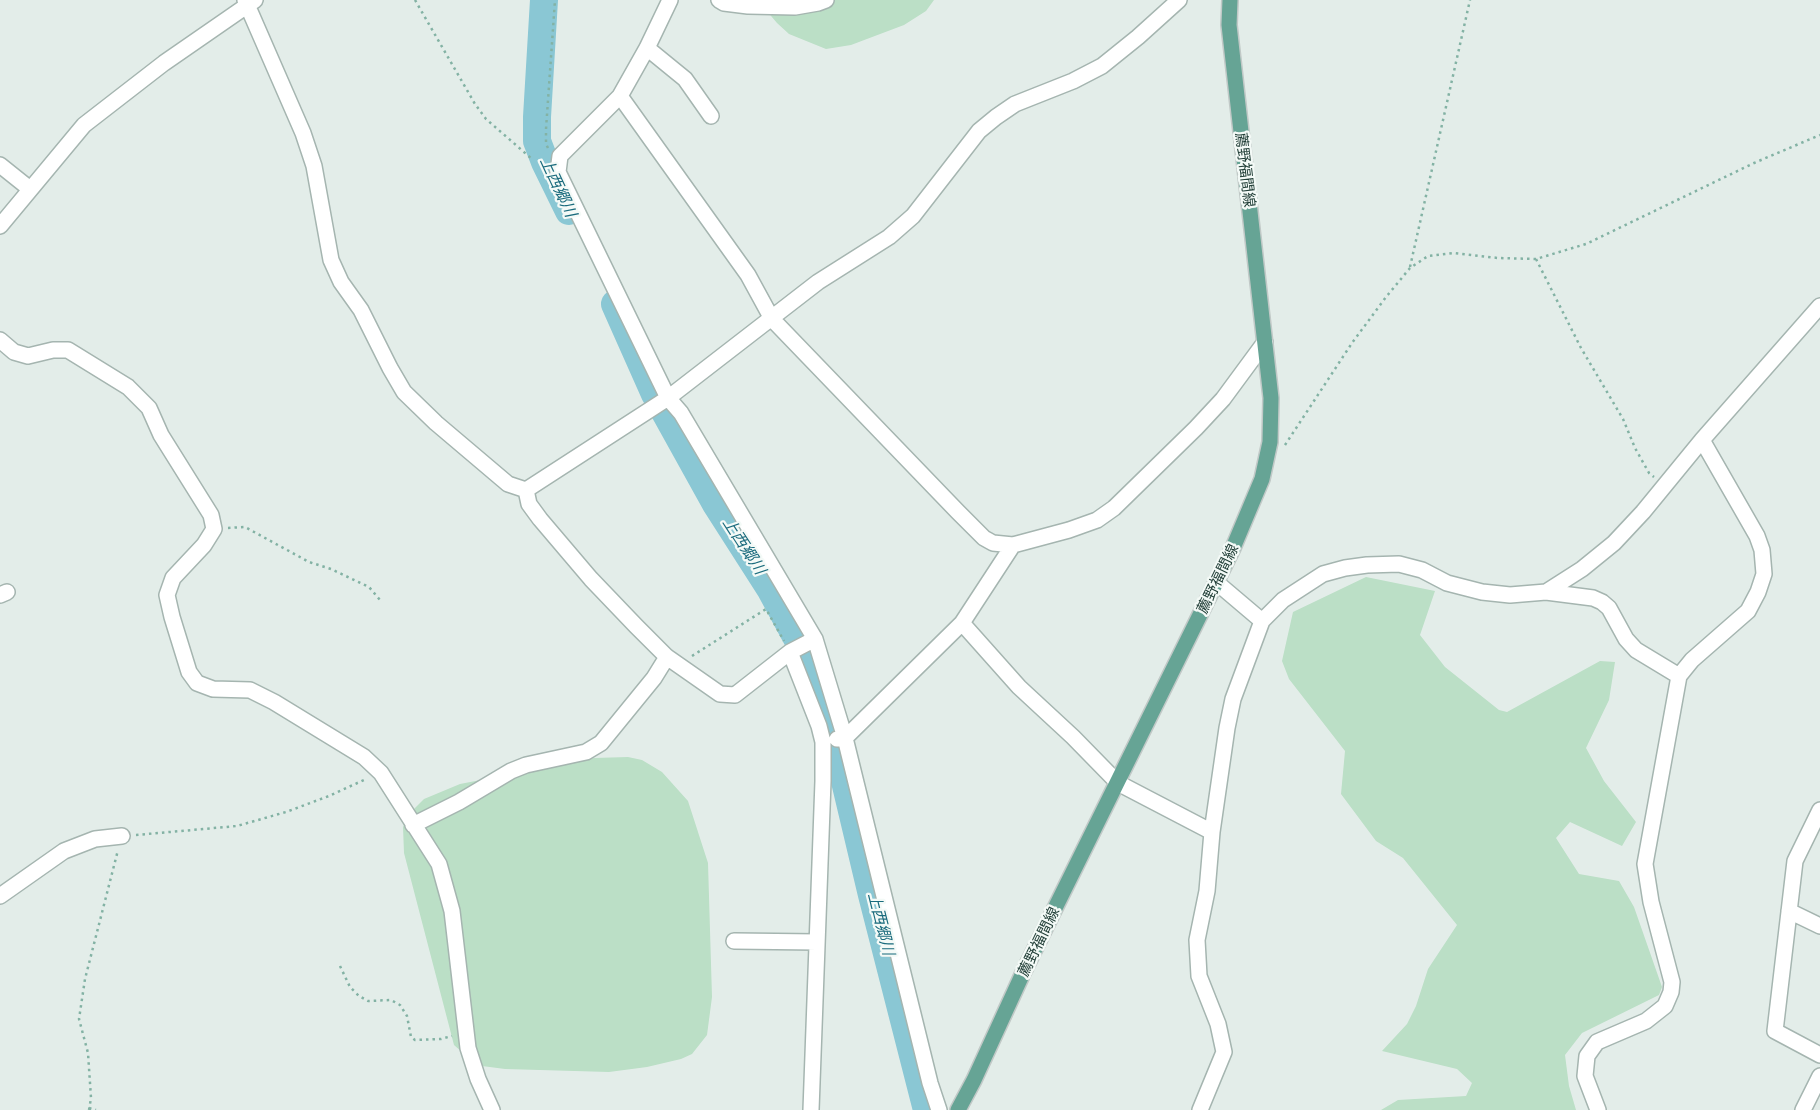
<!DOCTYPE html>
<meta charset="utf-8">
<style>
body{margin:0}
canvas{display:block;background:#e3ede9}
</style>
<canvas width="1820" height="1110"></canvas>
<script>
const ctx = document.querySelector('canvas').getContext('2d');
ctx.lineJoin = 'round';
function fillPath(path, color) {
  ctx.fillStyle = color;
  ctx.fill(path, 'evenodd');
}
function poly(rows) {
  const path = new Path2D();
  for (const r of rows) {
    path.moveTo(r[0], r[1]);
    for (let i = 2; i < r.length; i += 2) path.lineTo(r[i], r[i + 1]);
  }
  return path;
}
function strokePath(path, color, width, dash) {
  ctx.strokeStyle = color;
  ctx.lineWidth = width;
  ctx.lineCap = dash ? 'butt' : 'round';
  ctx.setLineDash(dash || []);
  ctx.stroke(path);
}
function write(font, color, halo, rows, align = 'center') {
  ctx.font = font + ' "Asap Condensed","Noto Sans JP",sans-serif';
  ctx.lineWidth = 4.5;
  ctx.setLineDash([]);
  ctx.textBaseline = 'middle';
  ctx.strokeStyle = halo;
  ctx.fillStyle = color;
  for (const [text, x, y, turn = 0] of rows) {
    ctx.save();
    ctx.translate(x, y);
    ctx.rotate((+turn || 0) * Math.PI / 180);
    ctx.textAlign = isNaN(turn) ? turn : align;
    if (halo) ctx.strokeText(text, 0, 0);
    ctx.fillText(text, 0, 0);
    ctx.restore();
  }
}
fillPath(poly([
 [764,0,934,0,926,11,904,25,851,45,826,49,789,34,777,23,766,10],
 [1366,577,1435,591,1420,635,1445,667,1499,710,1507,712,1600,661,1615,662,1609,700,1586,748,1604,781,1636,822,1622,846,1570,822,1556,838,1579,874,1619,881,1634,907,1662,987,1659,995,1582,1033,1565,1055,1569,1086,1576,1110,1381,1110,1398,1100,1466,1096,1472,1083,1457,1069,1382,1051,1407,1024,1416,1006,1428,969,1457,925,1403,858,1376,841,1341,794,1345,751,1289,679,1282,661,1293,612],
 [628,757,642,760,662,772,688,801,708,863,712,997,707,1035,692,1054,681,1059,647,1067,609,1072,505,1069,482,1066,473,1062,454,1045,404,853,403,827,408,815,424,799,460,784,594,758]
]), '#bbdfc6');
strokePath(poly([
 [544,0,537,117,537,141,545,162,569,211],
 [615,304,655,394,716,504,771,590,811,664,827,709,839,756,872,895,927,1110]
]), '#8ac7d4', 28);
const minor = poly([
 [245,0,303,133,314,166,331,260,341,282,361,310,390,368,404,392,436,423,508,484,526,490],
 [670,0,647,48,620,96,560,156,558,172,668,398,681,413,815,639,845,738,930,1083,939,1110],
 [719,0,724,3,748,6,795,7,818,3,826,0],
 [647,48,685,79,711,116],
 [620,96,748,275,772,319,958,512,984,538,993,543,1013,545,1069,530,1097,520,1114,508,1196,428,1223,399,1265,342],
 [0,165,30,189],
 [0,226,84,125,164,63,255,0],
 [0,340,14,352,28,356,53,350,68,350,128,387,149,408,161,435,211,515,214,529,204,545,173,578,167,595,172,617,189,672,197,683,213,689,250,690,274,702,364,757,381,773,439,864,452,911,468,1048,478,1079,492,1110],
 [526,490,668,398,818,282,889,237,913,216,979,131,996,117,1015,104,1073,81,1102,66,1138,37,1179,0],
 [526,490,529,504,540,519,591,579,636,626,667,657,720,694,735,695,790,652,815,639],
 [1216,582,1262,621],
 [1546,592,1593,598,1602,602,1609,608,1626,639,1636,650,1679,676],
 [0,595,7,592],
 [962,623,1019,687,1073,737,1118,783,1212,832],
 [790,652,819,726,823,742,823,781,811,1110],
 [837,739,845,738,962,623,1013,545],
 [1820,810,1795,861,1775,1031,1820,1055],
 [413,825,459,802,511,771,526,765,586,752,601,743,654,678,667,657],
 [0,896,64,851,95,839,122,836],
 [1789,911,1820,926],
 [734,941,817,942],
 [1200,1110,1224,1052,1218,1024,1199,976,1197,940,1207,891,1212,832,1227,728,1233,699,1262,621,1283,600,1323,574,1345,568,1367,565,1399,564,1422,570,1447,583,1482,592,1510,595,1546,592,1582,569,1614,543,1643,512,1702,440,1820,306],
 [1598,1110,1585,1076,1587,1056,1597,1042,1646,1021,1665,1006,1671,992,1672,982,1651,902,1645,864,1679,676,1692,660,1748,611,1758,592,1764,574,1762,550,1757,536,1702,440],
 [1803,1110,1820,1076]
]);
const major = poly([
 [958,1110,974,1080,1023,973,1233,548,1262,479,1270,442,1271,398,1229,25,1230,0]
]);
strokePath(minor, '#a5b5b0', 18);
strokePath(major, '#c1c9c7', 18);
strokePath(poly([
 [415,0,475,104,486,119,532,159],
 [548,148,546,144,546,129,555,0],
 [1536,259,1581,348,1623,419,1635,448,1649,473,1654,477],
 [1410,267,1470,0],
 [1285,445,1352,343,1386,297,1410,268,1428,256,1453,253,1498,258,1536,259,1586,244,1754,163,1820,135],
 [228,528,245,527,309,562,331,569,369,587,380,600],
 [692,656,766,609,784,641],
 [136,835,237,826,286,812,329,796,366,779],
 [340,966,350,987,359,996,368,1001,391,1000,400,1005,407,1016,411,1037,415,1040,441,1039,452,1036],
 [89,1108,96,1110],
 [89,1110,91,1098,88,1053,79,1019,85,979,118,850]
]), '#83b2a4', 2.5, [2.5, 4]);
strokePath(minor, '#fff', 15);
strokePath(major, '#66a495', 15);
write('15px', '#223f38', '#f4faf7', [
 ["薦野福間線",1245,170,83],
 ["薦野福間線",1218,579,-64],
 ["薦野福間線",1039,942,-64]
]);
write('italic 16px', '#1a6b7d', '#f4faf7', [
 ["上西郷川",558,187,65],
 ["上西郷川",744,546,57],
 ["上西郷川",881,924,76]
]);
</script>
